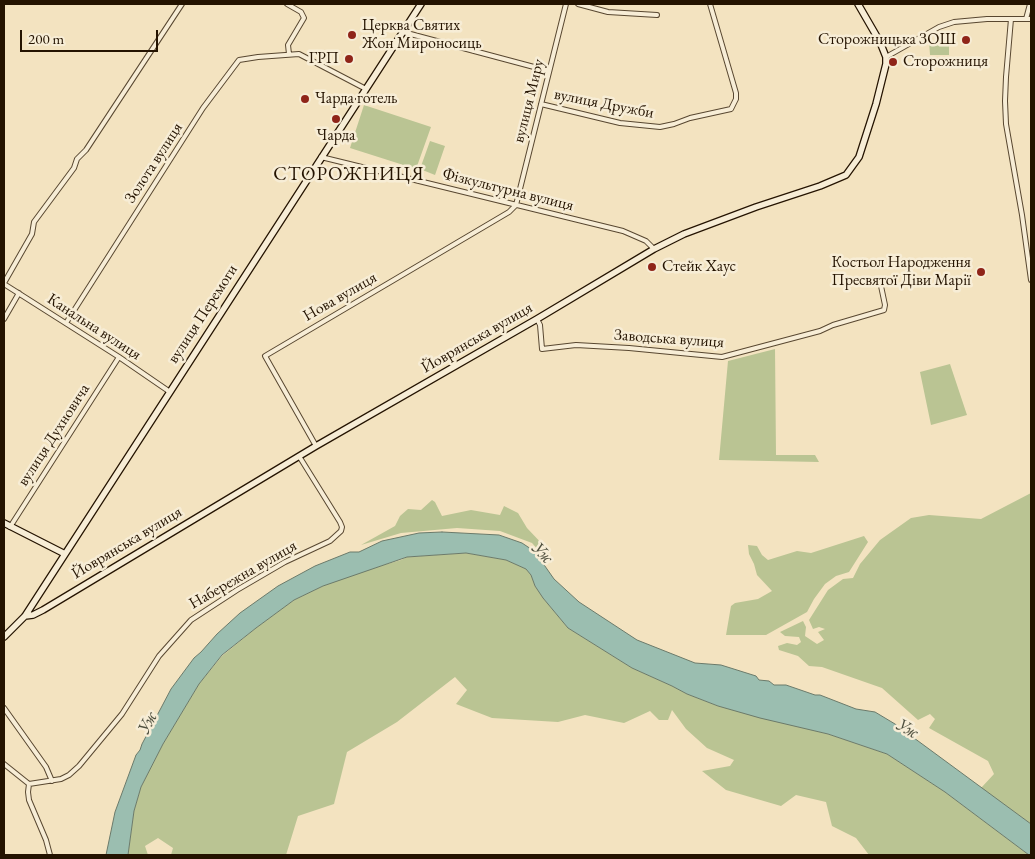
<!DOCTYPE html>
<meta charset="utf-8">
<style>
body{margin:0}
#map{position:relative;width:1035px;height:859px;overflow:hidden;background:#f3e3c0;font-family:"EB Garamond",serif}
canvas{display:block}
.frame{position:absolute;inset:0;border:5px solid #241300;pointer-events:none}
.scale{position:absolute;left:20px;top:30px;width:138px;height:22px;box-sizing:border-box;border:2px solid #241300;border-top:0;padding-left:6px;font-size:15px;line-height:18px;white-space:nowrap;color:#241300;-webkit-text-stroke:4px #f7edd6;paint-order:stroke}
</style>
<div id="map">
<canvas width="1035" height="859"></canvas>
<div class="frame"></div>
<div class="scale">200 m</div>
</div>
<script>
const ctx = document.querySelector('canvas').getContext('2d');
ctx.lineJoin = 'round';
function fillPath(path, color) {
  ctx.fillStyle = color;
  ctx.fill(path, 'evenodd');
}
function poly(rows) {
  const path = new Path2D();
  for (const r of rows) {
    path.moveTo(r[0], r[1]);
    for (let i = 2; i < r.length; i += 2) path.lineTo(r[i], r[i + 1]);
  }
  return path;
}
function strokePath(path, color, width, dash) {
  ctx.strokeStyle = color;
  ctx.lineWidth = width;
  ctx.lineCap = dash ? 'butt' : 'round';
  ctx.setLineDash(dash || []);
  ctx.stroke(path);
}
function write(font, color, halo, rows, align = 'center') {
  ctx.font = font + ' "EB Garamond",serif';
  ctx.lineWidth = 5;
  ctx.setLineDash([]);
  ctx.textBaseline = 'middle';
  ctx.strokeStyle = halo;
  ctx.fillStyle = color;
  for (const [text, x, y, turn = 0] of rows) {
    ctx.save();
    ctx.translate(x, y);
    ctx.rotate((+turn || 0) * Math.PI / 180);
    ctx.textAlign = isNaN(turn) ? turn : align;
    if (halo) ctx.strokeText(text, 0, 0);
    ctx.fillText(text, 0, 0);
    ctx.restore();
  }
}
fillPath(poly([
 [929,41,949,41,949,55,930,55],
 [364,105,431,127,416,169,350,148],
 [430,141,445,146,435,175,420,169],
 [775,349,776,455,815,455,819,462,719,460,728,361],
 [950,364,967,415,931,425,920,372],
 [1031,493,1031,824,981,788,994,774,988,761,929,728,935,719,930,714,918,720,882,688,822,667,809,666,798,656,779,650,778,646,787,643,797,645,801,642,799,637,785,636,780,632,803,621,806,627,805,636,817,644,824,640,818,632,825,629,819,627,813,629,809,620,828,590,843,579,853,578,860,564,880,540,911,518,929,515,981,519],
 [432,500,435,502,442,516,471,510,500,515,504,506,518,513,527,528,546,548,553,562,549,562,532,543,500,531,457,528,401,533,361,545,395,526,400,516,408,509,421,510],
 [864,536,868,542,849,572,836,576,825,584,814,599,807,612,766,635,726,635,731,606,735,603,758,599,772,591,757,575,754,564,749,554,748,545,757,546,762,555,768,560,797,551,811,553],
 [466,553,506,560,526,569,531,575,535,586,543,598,568,628,632,668,672,686,687,694,718,706,828,734,887,754,945,792,1029,855,869,855,856,838,832,826,826,802,796,795,781,806,726,790,702,771,730,766,734,760,707,748,686,729,672,710,668,720,659,720,650,711,624,723,585,715,558,722,492,718,456,704,467,690,455,677,397,722,347,752,334,804,298,816,286,855,171,855,173,848,158,838,145,846,148,855,128,855,134,811,141,787,163,744,199,684,222,656,256,628,294,600,323,586,349,575,401,560,407,557]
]), '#bac493');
const water = poly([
 [442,532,499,535,522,543,531,549,540,559,554,579,579,602,637,640,695,663,721,665,756,676,759,680,769,681,774,685,786,685,815,695,820,695,856,709,875,712,895,724,1031,824,1031,855,1029,855,945,792,887,754,828,734,760,718,718,706,687,694,672,686,632,668,568,628,543,598,535,586,531,575,526,569,506,560,466,553,407,557,323,586,294,600,256,628,222,655,199,684,163,744,141,787,134,811,128,855,106,855,115,812,136,755,140,750,142,744,171,689,194,658,201,652,217,634,240,613,278,586,315,566,350,552,359,552,382,541,419,533,442,532]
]);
fillPath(water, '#9bbeb0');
strokePath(water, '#6b7a6a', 1);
const street = poly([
 [287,4,301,12,304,18,288,45,289,54],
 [578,4,608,12,657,15],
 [1011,19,1006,77,1005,101,1006,124,1022,215,1031,280],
 [1026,19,1030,4],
 [403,32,549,71],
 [886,57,939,27,954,22,987,19,1031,19],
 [541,104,620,123,660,127,674,124,690,118,731,109,736,99,736,93,710,4],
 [321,157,623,231,646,241,654,249],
 [4,283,32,234,34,222,74,168,77,159,86,150,182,4],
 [4,284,119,357,170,392],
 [4,319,19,293],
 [537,319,540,325,542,349,576,345,629,348,722,357,820,331,833,325,884,310,885,305,881,286],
 [66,323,203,108,239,60,258,57,299,54,366,89],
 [316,446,265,356,509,212,516,205,566,4],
 [10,527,119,357],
 [4,708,46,767,52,781],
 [4,764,29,784,28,792,29,800,46,840,50,855],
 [29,784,61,779,69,775,79,766,122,714,159,656,191,620,237,590,285,562,330,541,341,531,342,527,340,522,299,456]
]);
const secondary = poly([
 [4,523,65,554],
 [25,616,33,615,43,610,316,446,537,319,654,249,684,234,756,207,820,186,846,175,859,157,876,104,886,64,886,57,880,42,858,4],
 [4,637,25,616,421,4]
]);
strokePath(street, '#584730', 6);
strokePath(secondary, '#241300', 8);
strokePath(street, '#f7edd6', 4);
strokePath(secondary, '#f7edd6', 5.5);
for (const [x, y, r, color] of [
 [352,35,5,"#8f2418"],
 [966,40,5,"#8f2418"],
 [349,59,5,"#8f2418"],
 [893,62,5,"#8f2418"],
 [305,99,5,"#8f2418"],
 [336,119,5,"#8f2418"],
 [652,267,5,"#8f2418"],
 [981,272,5,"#8f2418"]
]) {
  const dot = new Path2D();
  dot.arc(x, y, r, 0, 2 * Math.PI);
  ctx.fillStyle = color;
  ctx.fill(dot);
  strokePath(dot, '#f7edd6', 2);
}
write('16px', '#241300', '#f7edd6', [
 ["Церква Святих",362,26],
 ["Жон Мироносиць",362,44],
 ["Сторожницька ЗОШ",956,40,"right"],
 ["ГРП",339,59,"right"],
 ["Сторожниця",903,62],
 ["Чарда готель",315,99],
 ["Чарда",336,136,"center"],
 ["Костьол Народження",971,263,"right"],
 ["Пресвятої Діви Марії",971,281,"right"],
 ["Стейк Хаус",662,267]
], 'left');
write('16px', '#241300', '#f7edd6', [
 ["вулиця Миру",529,101,-76],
 ["вулиця Дружби",604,104,11],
 ["Золота вулиця",154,163,-57],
 ["Фізкультурна вулиця",508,190,14],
 ["Нова вулиця",340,297,-30],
 ["вулиця Перемоги",203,314,-57],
 ["Канальна вулиця",94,327,33],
 ["Йоврянська вулиця",477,338,-30],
 ["Заводська вулиця",669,339,4],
 ["вулиця Духновича",54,435,-57],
 ["Йоврянська вулиця",127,543,-31],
 ["Набережна вулиця",243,575,-30]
]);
write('italic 18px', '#4e4f3e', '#f7edd6', [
 ["Уж",542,553,46],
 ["Уж",148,723,-63],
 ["Уж",907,729,29]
]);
ctx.letterSpacing = '1px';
write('19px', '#241300', '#f7edd6', [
 ["СТОРОЖНИЦЯ",349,175]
]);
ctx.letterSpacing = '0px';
</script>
